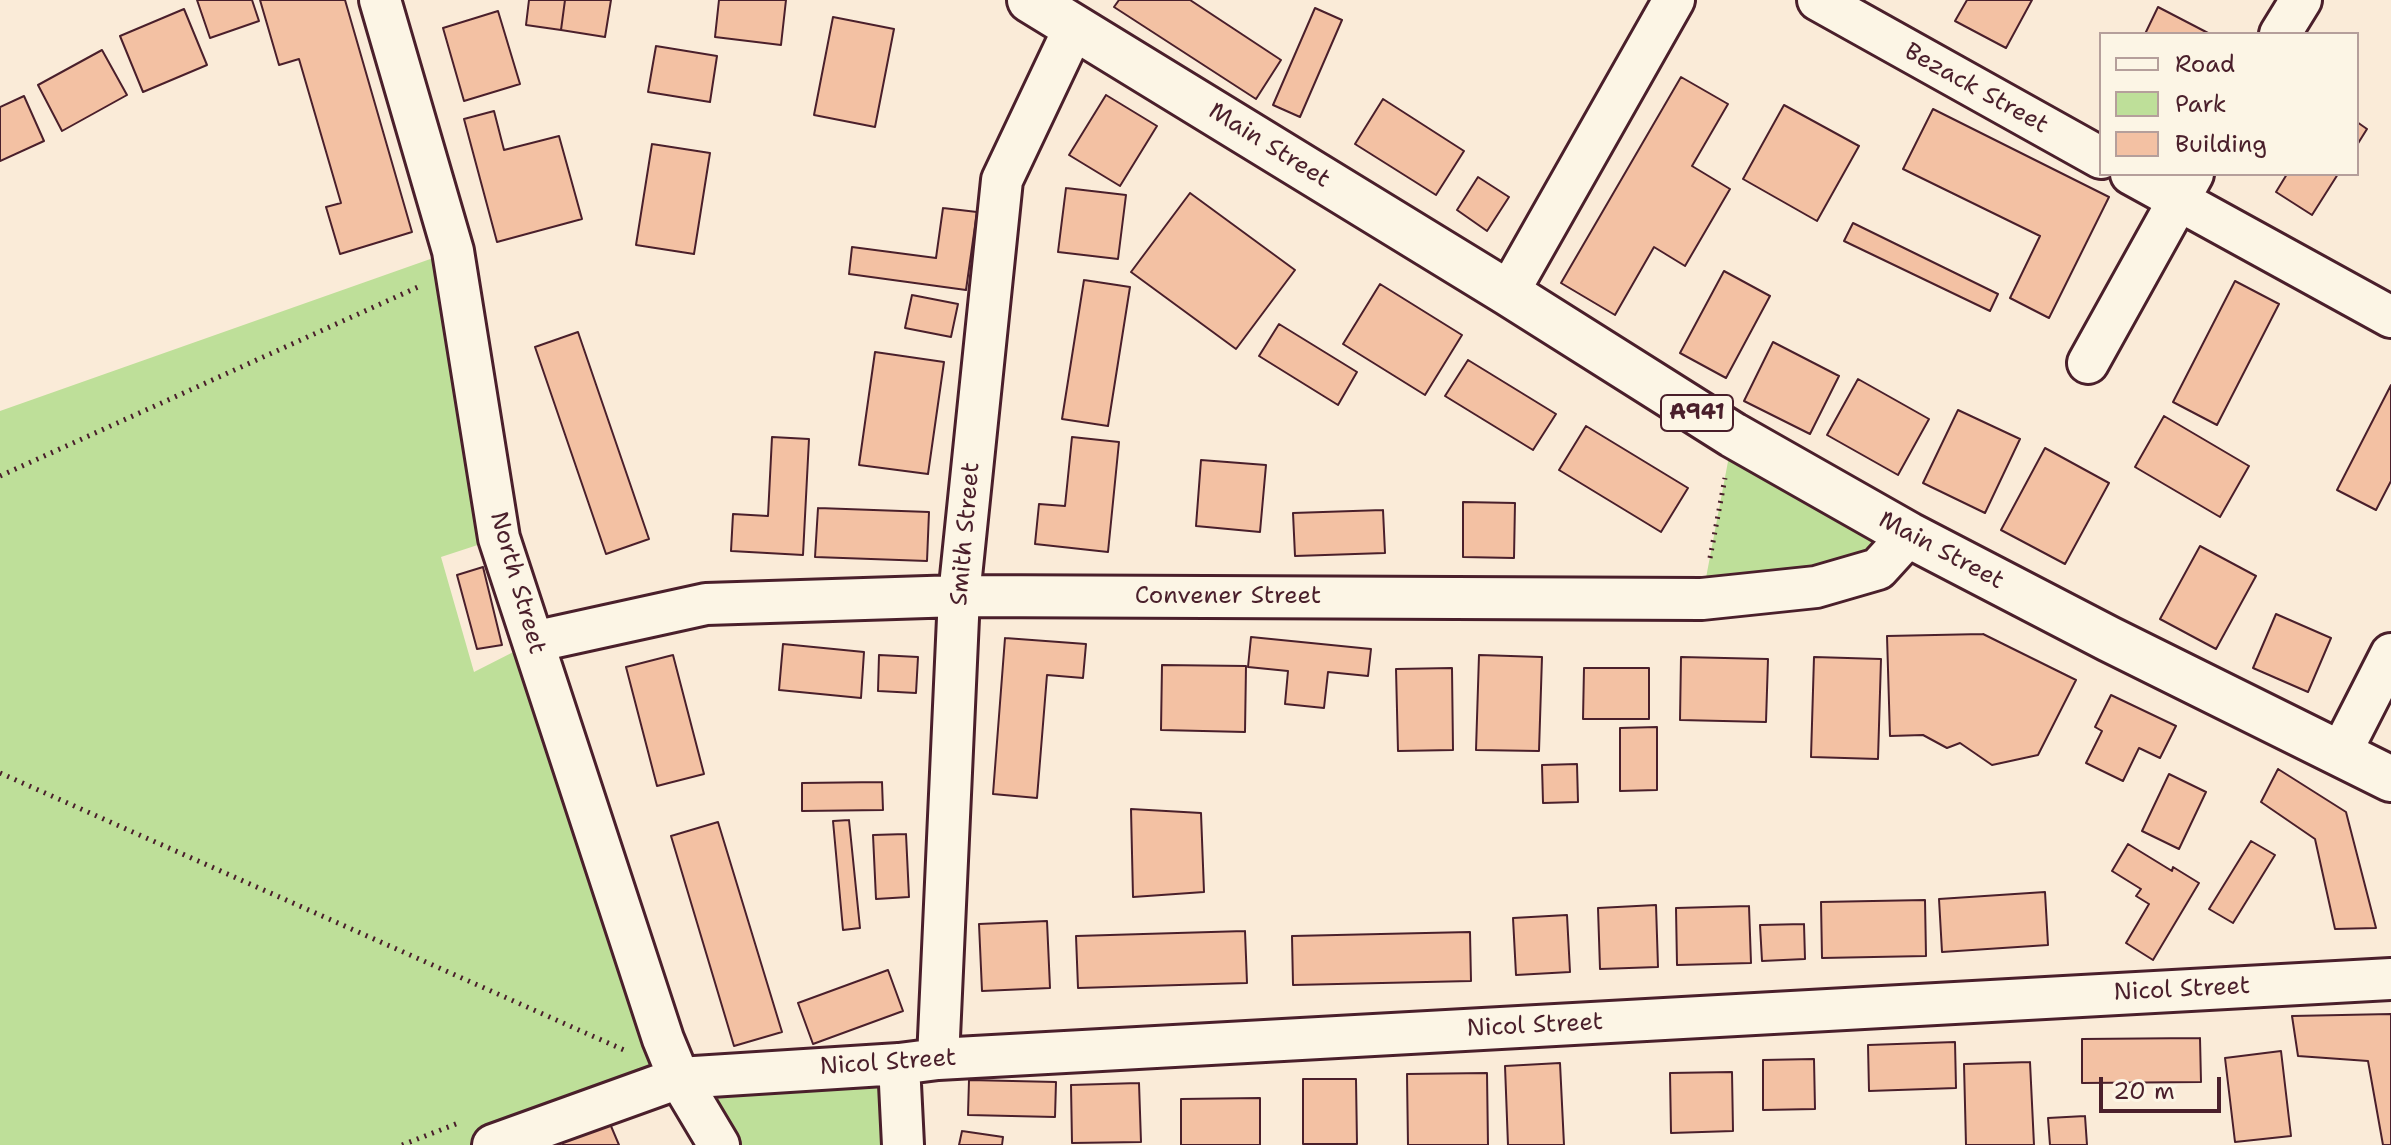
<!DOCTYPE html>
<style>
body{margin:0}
#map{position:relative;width:2391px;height:1145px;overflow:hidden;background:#faebd8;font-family:"Shantell Sans",sans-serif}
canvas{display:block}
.legend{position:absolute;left:2099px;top:32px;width:260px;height:144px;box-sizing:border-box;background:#fcf5e5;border:2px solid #b59f9b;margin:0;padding:10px 14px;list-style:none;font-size:24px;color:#4a1f2b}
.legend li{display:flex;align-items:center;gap:16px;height:40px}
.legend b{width:40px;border:2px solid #b59f9b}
.scale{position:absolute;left:2099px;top:1077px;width:122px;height:36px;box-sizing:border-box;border:4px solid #4a1f2b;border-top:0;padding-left:10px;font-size:24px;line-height:28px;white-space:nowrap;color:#4a1f2b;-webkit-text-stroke:6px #fcf5e5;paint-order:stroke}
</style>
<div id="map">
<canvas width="2391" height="1145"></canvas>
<ul class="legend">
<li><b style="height:10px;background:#fcf5e5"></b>Road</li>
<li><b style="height:22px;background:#bedf99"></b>Park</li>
<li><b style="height:22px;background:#f3c1a3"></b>Building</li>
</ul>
<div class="scale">20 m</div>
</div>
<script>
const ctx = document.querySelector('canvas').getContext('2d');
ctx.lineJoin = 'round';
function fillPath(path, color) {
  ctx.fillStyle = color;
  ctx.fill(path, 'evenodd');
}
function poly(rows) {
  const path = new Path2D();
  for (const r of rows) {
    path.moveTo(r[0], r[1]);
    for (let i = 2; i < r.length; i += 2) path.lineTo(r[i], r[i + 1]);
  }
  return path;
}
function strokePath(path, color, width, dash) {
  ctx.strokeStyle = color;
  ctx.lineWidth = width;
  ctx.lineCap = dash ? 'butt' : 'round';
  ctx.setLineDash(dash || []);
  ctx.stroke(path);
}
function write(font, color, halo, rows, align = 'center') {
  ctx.font = font + ' "Shantell Sans",sans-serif';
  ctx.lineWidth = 6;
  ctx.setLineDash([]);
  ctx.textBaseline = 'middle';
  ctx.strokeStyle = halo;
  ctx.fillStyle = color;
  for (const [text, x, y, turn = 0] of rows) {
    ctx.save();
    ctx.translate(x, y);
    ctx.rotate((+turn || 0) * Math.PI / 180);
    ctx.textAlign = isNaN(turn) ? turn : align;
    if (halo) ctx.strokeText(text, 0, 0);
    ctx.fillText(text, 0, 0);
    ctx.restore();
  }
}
fillPath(poly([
 [453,251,499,538,441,557,474,672,533,642,679,1078,899,1064,903,1145,719,1145,678,1078,493,1145,0,1145,0,411],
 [1733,435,1909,535,1878,569,1702,599]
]), '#bedf99');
const building = poly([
 [197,0,252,0,259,21,210,38,197,0],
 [260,0,345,0,412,232,340,254,326,207,341,203,299,59,279,65,260,0],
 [529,0,565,0,561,30,526,25,529,0],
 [565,0,611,0,605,37,561,30,565,0],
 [719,0,786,0,781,45,715,37,719,0],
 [1119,0,1190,0,1281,60,1256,99,1114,7,1119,0],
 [1967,0,2032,0,2006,48,1955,21,1967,0],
 [2158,7,2210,34,2145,34,2158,7],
 [1315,8,1342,20,1300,117,1273,105,1315,8],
 [184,9,207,65,143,92,120,36,184,9],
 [498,11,520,84,464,101,443,28,498,11],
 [833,17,894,29,875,127,814,115,833,17],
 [656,46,717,56,710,102,648,92,656,46],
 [102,50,127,95,62,131,38,85,102,50],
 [1681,77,1728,104,1692,166,1730,189,1685,266,1654,247,1615,315,1561,283,1681,77],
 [1106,95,1157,126,1120,186,1069,155,1106,95],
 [24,96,44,141,0,161,0,107,24,96],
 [1383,99,1464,151,1436,195,1355,144,1383,99],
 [1784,105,1859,146,1817,221,1743,179,1784,105],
 [1933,109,2109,197,2049,318,2010,298,2040,236,1903,169,1933,109],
 [494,111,504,150,559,136,582,219,497,242,464,119,494,111],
 [2357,122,2367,129,2357,145,2357,122],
 [652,144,710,153,694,254,636,245,652,144],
 [2287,174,2338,174,2312,215,2276,192,2287,174],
 [1478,177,1509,197,1487,231,1457,210,1478,177],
 [1066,188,1126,195,1118,259,1058,252,1066,188],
 [1190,193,1295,270,1236,349,1131,272,1190,193],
 [943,208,977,212,966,290,849,274,852,247,936,258,943,208],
 [1853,223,1998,294,1990,311,1844,241,1853,223],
 [1724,271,1770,296,1726,378,1680,353,1724,271],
 [1084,280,1130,287,1108,426,1062,419,1084,280],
 [2235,281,2279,304,2217,425,2173,402,2235,281],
 [1380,284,1462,335,1425,395,1343,344,1380,284],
 [912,295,958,304,951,337,905,328,912,295],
 [1279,324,1357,372,1338,405,1259,356,1279,324],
 [578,332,649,539,606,554,535,347,578,332],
 [1773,342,1839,376,1810,434,1744,401,1773,342],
 [875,352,944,362,928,474,859,465,875,352],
 [1468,360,1556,414,1533,450,1445,396,1468,360],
 [1858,379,1929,419,1898,475,1827,435,1858,379],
 [2391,385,2391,481,2376,510,2337,490,2391,385],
 [1958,410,2020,439,1985,513,1923,483,1958,410],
 [2164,416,2249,466,2220,517,2135,467,2164,416],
 [1586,426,1688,488,1661,532,1559,470,1586,426],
 [772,437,809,439,803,555,731,551,733,514,768,516,772,437],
 [1072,437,1119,442,1108,552,1035,544,1039,504,1065,506,1072,437],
 [2045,448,2109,483,2065,564,2001,530,2045,448],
 [1201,460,1266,465,1260,532,1196,526,1201,460],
 [1463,502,1515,503,1514,558,1463,557,1463,502],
 [818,508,929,512,927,561,815,557,818,508],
 [1383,510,1385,553,1295,556,1293,513,1383,510],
 [2200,546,2256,576,2216,649,2160,619,2200,546],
 [483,567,502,645,477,649,457,575,483,567],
 [2276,614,2331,638,2308,692,2253,668,2276,614],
 [1983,634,2076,680,2038,755,1992,765,1960,743,1947,748,1923,735,1890,736,1887,636,1983,634],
 [1251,637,1371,649,1368,676,1328,672,1324,708,1285,704,1288,671,1248,667,1251,637],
 [1005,638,1086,644,1083,678,1047,675,1037,798,993,794,1005,638],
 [783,644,864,652,861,698,779,690,783,644],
 [673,655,704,774,657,786,626,667,673,655],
 [879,655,918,657,916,693,878,691,879,655],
 [1479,655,1542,657,1539,751,1476,750,1479,655],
 [1681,657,1768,659,1766,722,1680,720,1681,657],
 [1814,657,1881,659,1878,759,1811,757,1814,657],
 [1162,665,1246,666,1245,732,1161,730,1162,665],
 [1452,668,1453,750,1398,751,1396,669,1452,668],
 [1584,668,1649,668,1649,719,1583,719,1584,668],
 [2111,695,2176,726,2160,758,2139,748,2123,781,2086,763,2102,731,2095,727,2111,695],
 [1657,727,1657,790,1620,791,1620,728,1657,727],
 [1577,764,1578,802,1543,803,1542,765,1577,764],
 [2278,769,2346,812,2376,928,2335,929,2315,839,2261,802,2278,769],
 [2169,774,2206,792,2179,849,2142,831,2169,774],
 [882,782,883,810,802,811,802,783,882,782],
 [1131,809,1201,813,1204,892,1133,897,1131,809],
 [849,820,860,928,843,930,833,821,849,820],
 [718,822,782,1032,734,1046,671,836,718,822],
 [906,834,909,897,876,899,873,835,906,834],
 [2251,841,2275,855,2233,923,2209,909,2251,841],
 [2128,844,2172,871,2173,867,2199,883,2153,960,2126,943,2149,904,2136,896,2141,889,2112,871,2128,844],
 [2045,892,2048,945,1942,952,1939,899,2045,892],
 [1925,900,1926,956,1822,958,1821,902,1925,900],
 [1656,905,1658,967,1600,969,1598,908,1656,905],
 [1749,906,1751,963,1677,965,1676,908,1749,906],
 [1567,915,1570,972,1516,975,1513,918,1567,915],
 [1047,921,1050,988,982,991,979,924,1047,921],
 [1804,924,1805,959,1762,961,1760,925,1804,924],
 [1245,931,1247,983,1078,988,1076,936,1245,931],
 [1470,932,1471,981,1293,985,1292,936,1470,932],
 [888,970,903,1011,813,1044,798,1003,888,970],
 [2391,1014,2391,1145,2383,1145,2368,1061,2298,1056,2292,1016,2391,1014],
 [2200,1038,2201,1082,2082,1083,2082,1039,2200,1038],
 [1955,1042,1956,1088,1869,1091,1868,1045,1955,1042],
 [2281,1051,2291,1136,2235,1142,2225,1058,2281,1051],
 [1814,1059,1815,1109,1763,1110,1763,1060,1814,1059],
 [2030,1062,2034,1145,1966,1145,1964,1064,2030,1062],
 [1560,1063,1564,1145,1508,1145,1505,1066,1560,1063],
 [1732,1072,1733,1131,1671,1133,1670,1073,1732,1072],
 [1487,1073,1488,1145,1408,1145,1407,1074,1487,1073],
 [1303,1079,1356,1079,1357,1144,1303,1144,1303,1079],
 [969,1080,1056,1082,1055,1117,968,1115,969,1080],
 [1139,1083,1141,1142,1072,1143,1071,1085,1139,1083],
 [1260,1098,1260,1145,1181,1145,1181,1099,1260,1098],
 [2085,1116,2087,1145,2050,1145,2048,1118,2085,1116],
 [608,1119,619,1145,563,1145,561,1141,608,1119],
 [962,1131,1003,1137,1002,1145,959,1145,962,1131]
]);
fillPath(building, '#f3c1a3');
strokePath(building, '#4a1f2b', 2);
const street = poly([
 [380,0,453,251,499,538,663,1039,679,1078,719,1145],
 [1818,0,2101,158],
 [2280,34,2301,0],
 [2131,174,2391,317],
 [1508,293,1674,0],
 [2088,363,2193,174],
 [533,642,706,604,959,596,1702,599,1816,587,1878,569,1909,535],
 [2340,754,2391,654],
 [938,1059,959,596,1002,180,1075,26],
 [899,1064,903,1145],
 [493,1145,679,1078,899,1064,938,1059,2391,979]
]);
const primary = poly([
 [1030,0,1508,293,1733,435,1909,535,2109,639,2391,779]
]);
strokePath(street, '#4a1f2b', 46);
strokePath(primary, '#4a1f2b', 50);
strokePath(poly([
 [0,476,418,287],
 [1710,558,1725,478],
 [0,773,624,1050],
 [402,1145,461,1122]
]), '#4a1f2b', 5, [2, 6]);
strokePath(street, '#fcf5e5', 40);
strokePath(primary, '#fcf5e5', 44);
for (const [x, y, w] of [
 [1697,413,72]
]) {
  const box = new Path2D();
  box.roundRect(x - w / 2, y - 18, w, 36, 6);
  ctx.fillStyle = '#fcf5e5';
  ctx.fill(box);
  strokePath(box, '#4a1f2b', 2);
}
write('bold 22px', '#4a1f2b', null, [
 ["A941",1697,413]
]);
write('24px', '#4a1f2b', '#fcf5e5', [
 ["Bezack Street",1976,89,29],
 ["Main Street",1269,146,32],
 ["Smith Street",966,534,-85],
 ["Main Street",1941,551,28],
 ["North Street",517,583,74],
 ["Convener Street",1228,597],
 ["Nicol Street",2182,990,-3],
 ["Nicol Street",1535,1026,-3],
 ["Nicol Street",888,1063,-4]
]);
</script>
